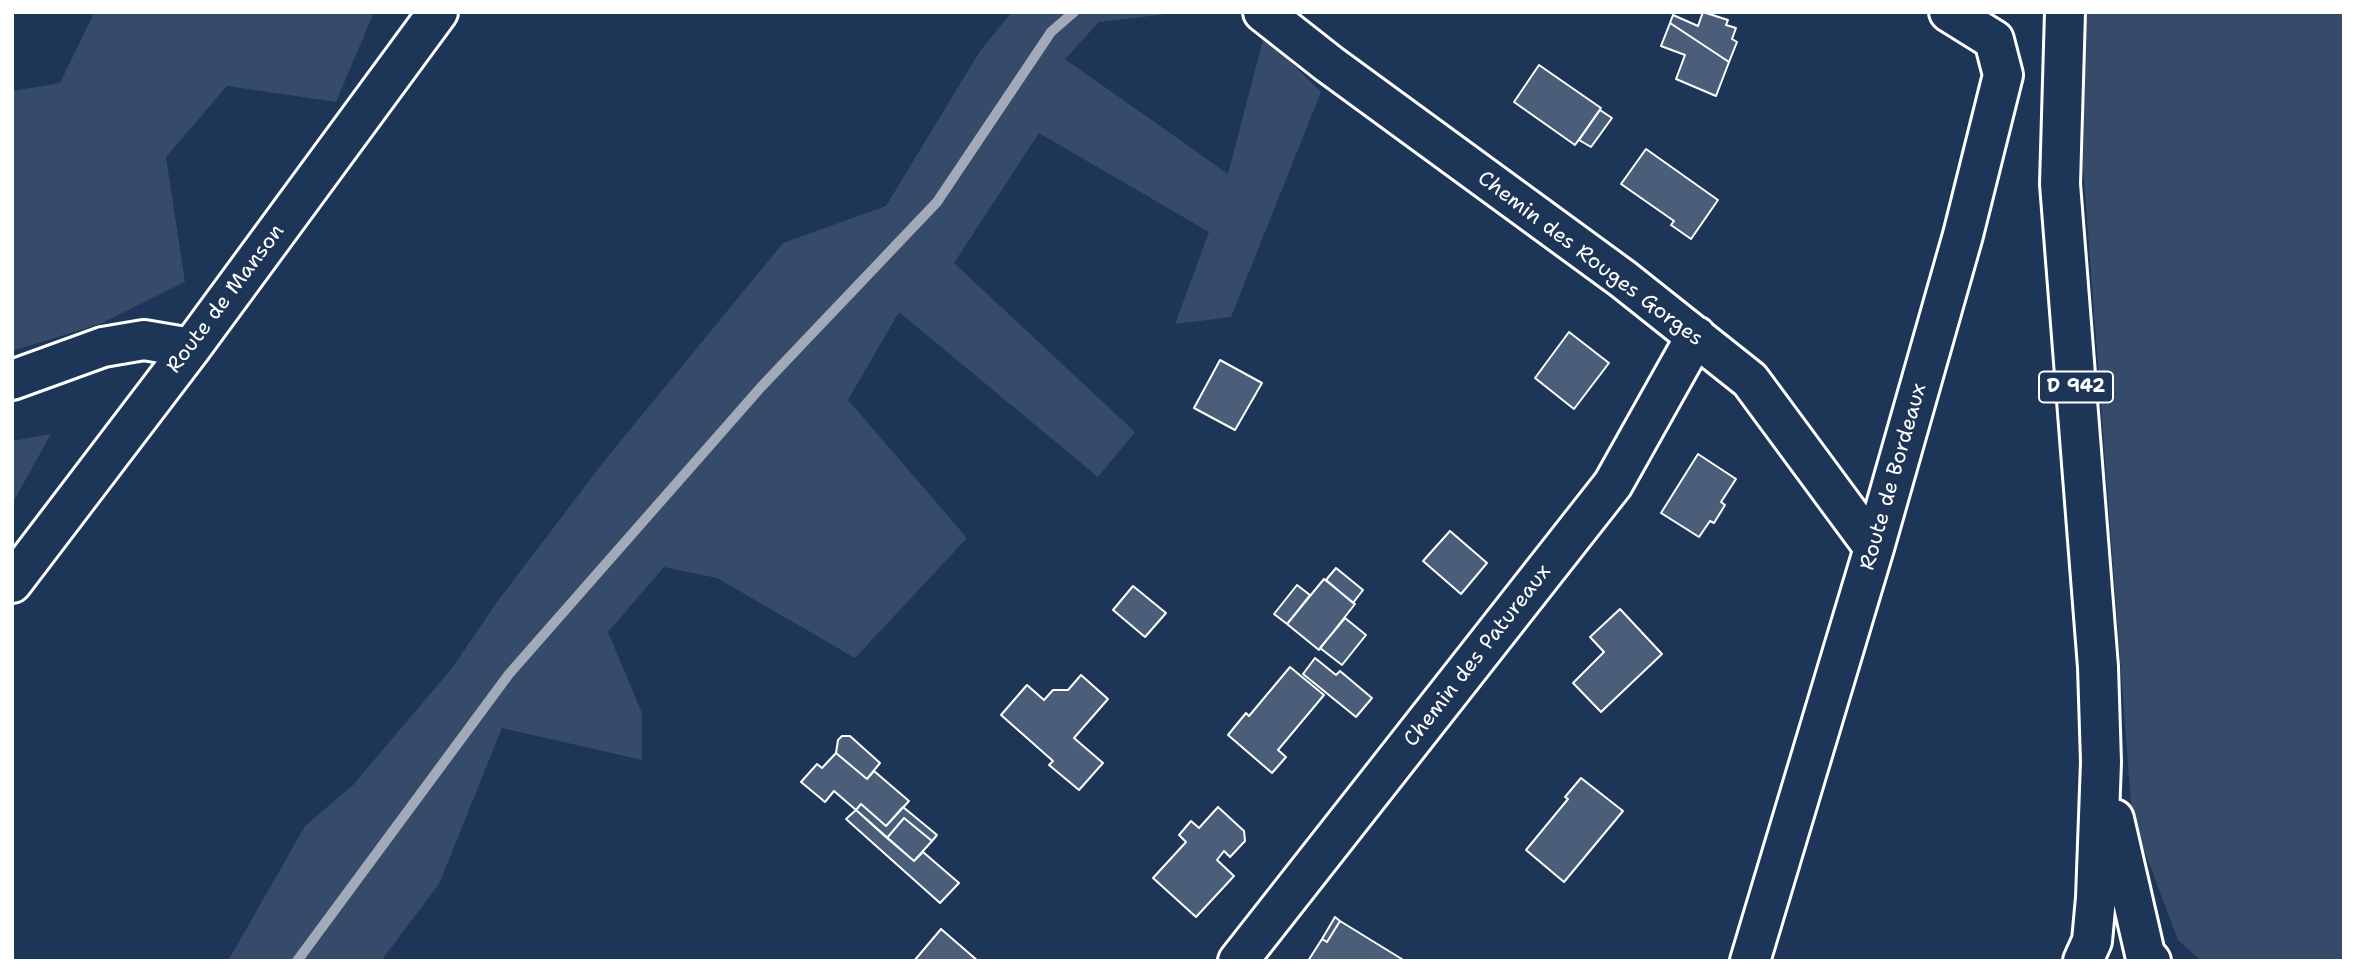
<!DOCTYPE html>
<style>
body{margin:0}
#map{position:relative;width:2356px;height:973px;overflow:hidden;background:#1d3557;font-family:"Shantell Sans",sans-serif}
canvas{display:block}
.frame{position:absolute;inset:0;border:14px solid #fff;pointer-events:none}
</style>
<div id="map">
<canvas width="2356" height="973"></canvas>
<div class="frame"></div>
</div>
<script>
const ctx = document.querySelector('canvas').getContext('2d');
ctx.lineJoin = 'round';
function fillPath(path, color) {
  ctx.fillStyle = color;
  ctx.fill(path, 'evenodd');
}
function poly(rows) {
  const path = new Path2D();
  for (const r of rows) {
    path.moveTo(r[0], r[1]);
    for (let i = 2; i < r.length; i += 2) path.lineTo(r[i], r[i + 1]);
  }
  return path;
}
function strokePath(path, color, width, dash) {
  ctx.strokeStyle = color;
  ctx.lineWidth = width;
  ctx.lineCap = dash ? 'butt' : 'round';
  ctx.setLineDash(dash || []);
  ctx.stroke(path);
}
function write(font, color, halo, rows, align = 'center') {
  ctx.font = font + ' "Shantell Sans",sans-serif';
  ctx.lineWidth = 5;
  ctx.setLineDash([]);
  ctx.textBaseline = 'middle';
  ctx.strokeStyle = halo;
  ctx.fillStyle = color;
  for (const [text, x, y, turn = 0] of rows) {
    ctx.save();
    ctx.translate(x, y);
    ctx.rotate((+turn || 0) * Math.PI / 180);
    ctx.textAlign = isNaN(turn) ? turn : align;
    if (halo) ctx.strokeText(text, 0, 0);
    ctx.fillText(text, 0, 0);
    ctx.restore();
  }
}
fillPath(poly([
 [90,12,374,12,336,102,227,86,166,157,185,282,100,324,12,351,12,91,60,83,93,15],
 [1012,12,1185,12,1099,22,1065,59,1228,174,1264,36,1321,92,1231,317,1175,324,1209,232,1039,133,954,263,1135,432,1098,477,899,312,848,400,967,538,855,658,717,578,664,567,608,632,642,713,642,760,502,728,439,884,381,961,228,961,305,826,353,785,452,668,497,602,605,460,783,243,886,206,980,51],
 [2086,12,2344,12,2344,961,2201,961,2178,940,2132,818,2083,166],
 [51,434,12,504,12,441]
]), '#364b69');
strokePath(poly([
 [297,961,509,674,762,386,937,202,1051,32,1074,12]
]), '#a0aab8', 10);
const building = poly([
 [1703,12,1728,20,1726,25,1736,28,1732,39,1737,42,1729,62,1670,23,1673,15,1698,26,1703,12],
 [1670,23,1729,62,1716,96,1676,79,1685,55,1661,46,1670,23],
 [1539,65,1601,108,1575,145,1514,102,1539,65],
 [1600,110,1612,118,1591,147,1579,140,1600,110],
 [1646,149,1718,200,1691,239,1671,225,1674,221,1621,184,1646,149],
 [1569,332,1609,363,1574,409,1535,378,1569,332],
 [1220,360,1262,383,1235,430,1194,408,1220,360],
 [1698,454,1736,479,1721,502,1725,505,1714,523,1710,521,1699,537,1661,513,1698,454],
 [1450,531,1487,563,1461,594,1423,561,1450,531],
 [1336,568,1363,590,1353,603,1326,580,1336,568],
 [1324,579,1355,604,1319,650,1287,624,1324,579],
 [1297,585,1310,595,1287,624,1274,614,1297,585],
 [1133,586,1166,613,1145,637,1113,610,1133,586],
 [1620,609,1662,654,1601,712,1573,683,1604,652,1590,637,1620,609],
 [1345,618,1366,635,1342,665,1320,648,1345,618],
 [1315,658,1336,675,1340,671,1372,698,1356,717,1303,674,1315,658],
 [1290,667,1324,695,1278,750,1286,757,1272,773,1228,735,1246,713,1249,716,1290,667],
 [1081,675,1108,699,1074,738,1103,763,1079,790,1049,765,1053,761,1001,715,1027,685,1044,700,1053,690,1068,690,1081,675],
 [842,736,850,736,880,763,867,779,836,753,838,740,842,736],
 [836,753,867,779,874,771,909,801,886,826,861,804,856,810,834,791,825,802,801,782,817,764,822,768,836,753],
 [1581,778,1623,811,1564,882,1526,850,1568,799,1565,797,1581,778],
 [861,804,886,826,903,807,937,835,932,841,904,818,887,838,856,810,861,804],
 [1218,807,1244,831,1245,841,1230,857,1224,851,1217,860,1234,876,1196,917,1153,878,1186,842,1179,835,1191,821,1199,828,1218,807],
 [856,810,914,861,923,852,959,883,940,903,846,819,856,810],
 [904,818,932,841,914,861,887,838,904,818],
 [1335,917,1340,921,1327,942,1322,939,1335,917],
 [1340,921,1405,961,1308,961,1322,939,1327,942,1340,921],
 [941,929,978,961,914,961,941,929]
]);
fillPath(building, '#4a5d79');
strokePath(building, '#fff', 2);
const minor = poly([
 [1263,12,1329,64,1623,279,1750,380,1874,548],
 [12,380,103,347,144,340,191,348],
 [12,583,191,348,438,12],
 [1238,961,1613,484,1696,336],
 [1750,961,1874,548,1963,235,2003,75,1994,40,1949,12]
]);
const major = poly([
 [2065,12,2060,184,2098,667,2101,762,2096,898,2092,941,2083,961],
 [2114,819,2145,954,2151,961]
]);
strokePath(minor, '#fff', 44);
strokePath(major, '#fff', 44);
strokePath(minor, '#1d3557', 38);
strokePath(major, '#1d3557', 38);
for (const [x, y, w] of [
 [2076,387,74]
]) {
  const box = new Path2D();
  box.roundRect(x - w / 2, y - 15.5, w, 31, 5);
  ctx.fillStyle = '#1d3557';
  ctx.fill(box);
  strokePath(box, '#fff', 2);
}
write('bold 19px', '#fff', null, [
 ["D 942",2076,387]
]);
write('21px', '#fff', '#1d3557', [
 ["Chemin des Rouges Gorges",1590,259,37],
 ["Route de Manson",226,299,-53],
 ["Route de Bordeaux",1894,477,-74],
 ["Chemin des Patureaux",1478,656,-52]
]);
</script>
